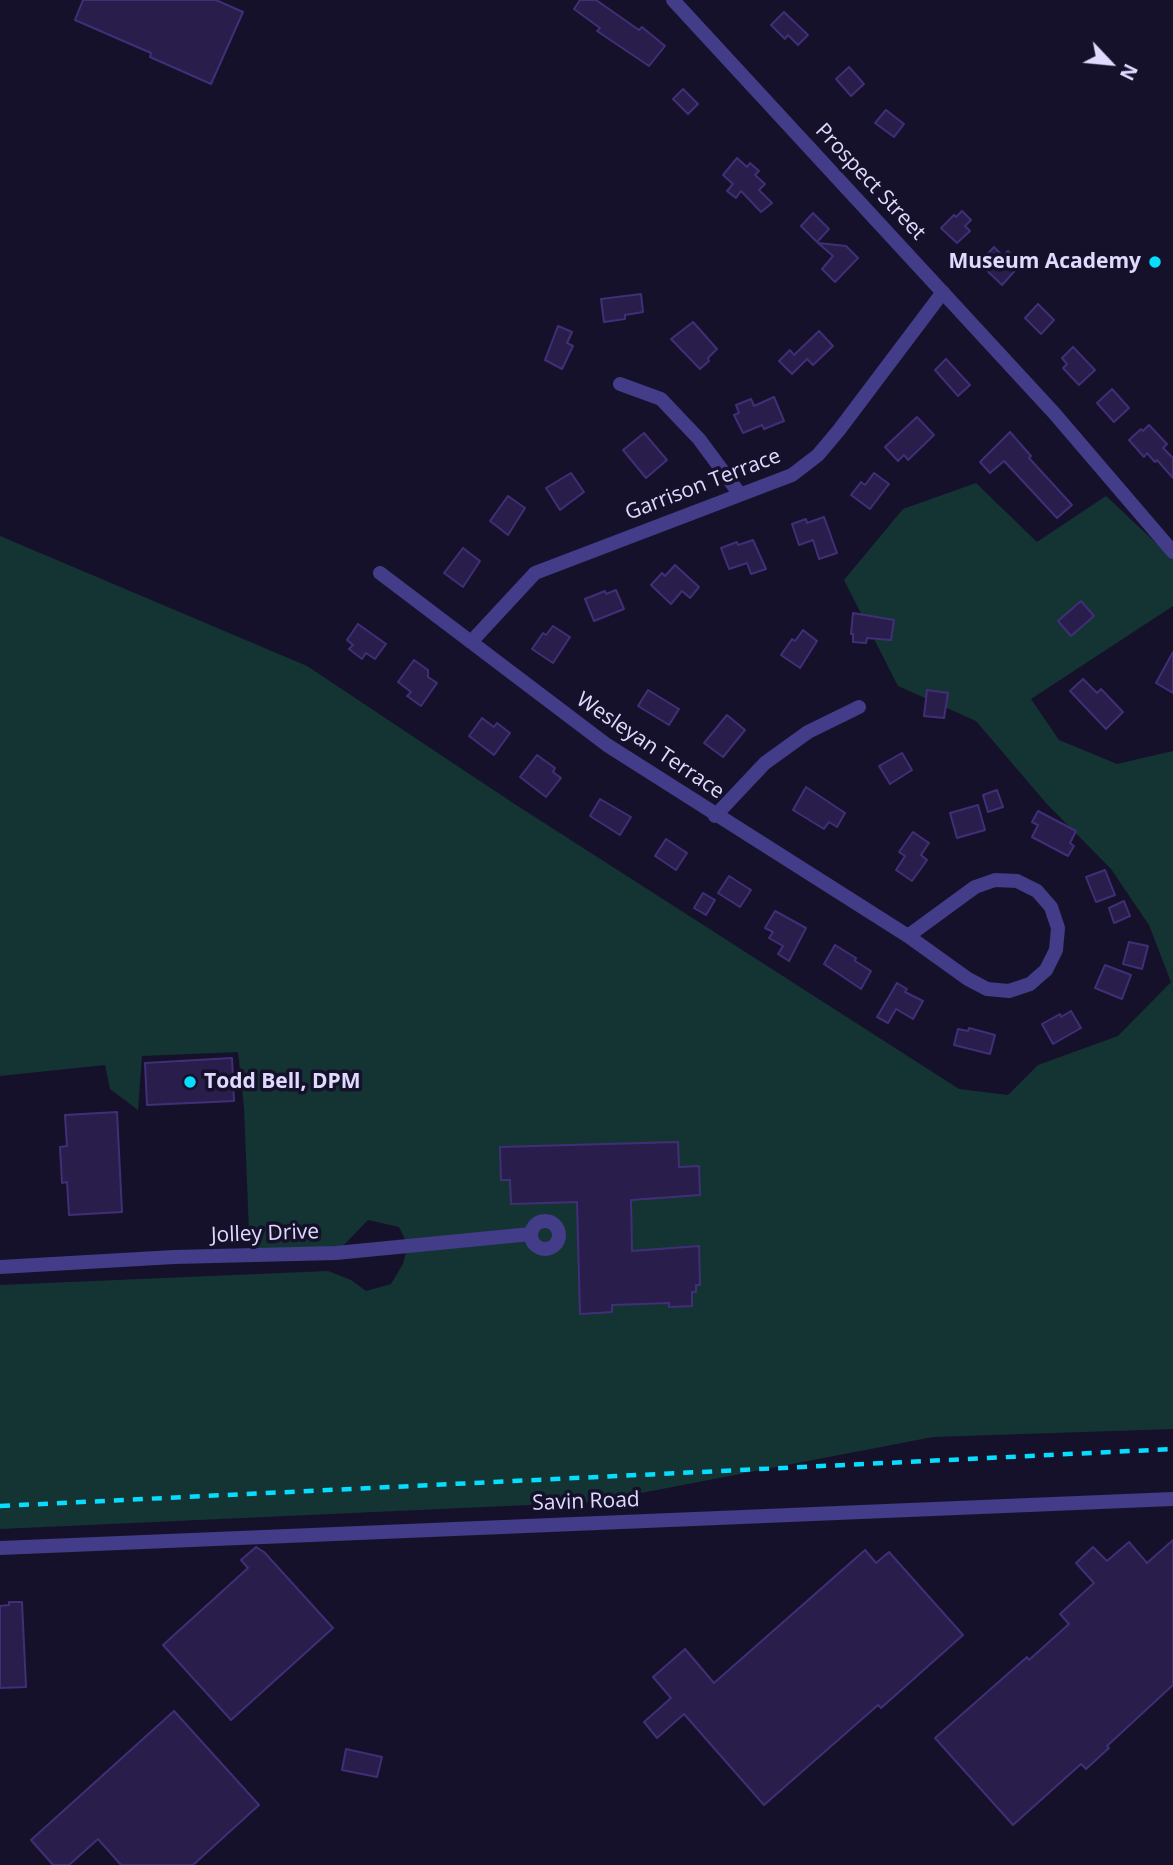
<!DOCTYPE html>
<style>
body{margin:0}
#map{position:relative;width:1173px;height:1865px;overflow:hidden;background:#16112a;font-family:"Open Sans",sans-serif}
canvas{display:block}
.north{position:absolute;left:1075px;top:28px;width:70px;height:70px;-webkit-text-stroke:5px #16112a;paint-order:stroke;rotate:116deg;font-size:19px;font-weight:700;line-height:28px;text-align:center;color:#e0daff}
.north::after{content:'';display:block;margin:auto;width:24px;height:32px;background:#e0daff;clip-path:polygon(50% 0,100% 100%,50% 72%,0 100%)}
</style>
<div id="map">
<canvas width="1173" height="1865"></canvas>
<div class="north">N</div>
</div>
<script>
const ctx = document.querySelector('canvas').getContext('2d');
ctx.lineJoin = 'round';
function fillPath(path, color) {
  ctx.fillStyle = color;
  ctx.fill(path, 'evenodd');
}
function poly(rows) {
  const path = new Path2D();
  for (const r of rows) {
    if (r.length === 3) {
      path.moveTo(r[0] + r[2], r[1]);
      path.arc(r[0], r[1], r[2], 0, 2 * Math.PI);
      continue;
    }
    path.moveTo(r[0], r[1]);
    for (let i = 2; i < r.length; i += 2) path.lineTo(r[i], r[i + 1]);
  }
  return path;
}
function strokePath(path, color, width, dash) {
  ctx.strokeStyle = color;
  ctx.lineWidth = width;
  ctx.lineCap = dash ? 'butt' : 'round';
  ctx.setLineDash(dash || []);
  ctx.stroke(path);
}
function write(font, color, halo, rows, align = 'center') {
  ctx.font = font + ' "Open Sans",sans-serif';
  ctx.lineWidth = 7;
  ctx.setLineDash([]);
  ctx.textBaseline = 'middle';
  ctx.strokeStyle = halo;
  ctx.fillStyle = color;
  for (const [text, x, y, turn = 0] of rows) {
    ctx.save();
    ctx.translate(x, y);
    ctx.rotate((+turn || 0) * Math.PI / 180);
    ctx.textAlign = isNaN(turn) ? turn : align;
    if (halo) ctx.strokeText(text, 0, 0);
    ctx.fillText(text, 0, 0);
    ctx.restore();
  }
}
fillPath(poly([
 [976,483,1037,542,1106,496,1173,559,1173,606,1031,699,1059,740,1117,764,1173,751,1173,1429,933,1437,594,1502,0,1529,0,1285,328,1271,351,1280,366,1291,391,1284,403,1264,408,1245,399,1227,368,1220,336,1253,250,1256,244,1107,238,1052,142,1056,138,1110,110,1089,105,1065,0,1076,0,536,307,666,513,803,959,1089,1008,1095,1038,1065,1118,1036,1171,982,1149,925,1111,869,1046,803,976,721,898,686,844,580,903,509]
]), '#143434');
const building = poly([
 [83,0,216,0,243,12,211,84,150,57,151,53,75,20,83,0],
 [580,0,596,0,639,30,642,27,665,46,649,66,597,31,600,28,574,9,580,0],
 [784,12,808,35,798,45,788,35,785,39,771,25,784,12],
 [849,67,864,84,851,96,836,79,849,67],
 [683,89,698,104,688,114,673,99,683,89],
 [886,110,904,124,894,137,875,123,886,110],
 [737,158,747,167,750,163,759,171,755,175,765,184,759,190,772,203,761,212,741,191,736,198,727,191,733,184,723,175,737,158],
 [962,211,971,220,965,226,970,231,957,243,941,228,954,215,956,217,962,211],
 [813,213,829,229,817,242,801,226,813,213],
 [818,243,846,246,858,258,835,282,822,269,833,256,818,243],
 [994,247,1003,256,1008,251,1021,264,1002,285,979,263,994,247],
 [641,294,643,312,625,315,625,319,604,322,601,299,641,294],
 [1038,304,1054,320,1041,334,1025,318,1038,304],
 [693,322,717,349,708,358,709,361,700,369,671,339,693,322],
 [558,326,572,332,567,343,573,346,562,369,545,360,558,326],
 [819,331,833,346,813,365,807,359,792,374,779,361,790,350,794,355,819,331],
 [1073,347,1095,370,1079,385,1063,368,1067,364,1062,358,1073,347],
 [946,359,970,385,958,396,935,370,946,359],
 [1112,389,1129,408,1114,422,1097,403,1112,389],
 [774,397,784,421,764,429,762,425,743,433,734,415,739,413,736,405,751,399,754,406,774,397],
 [917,417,934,435,908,460,904,455,898,461,885,447,917,417],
 [1149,425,1167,444,1163,448,1173,458,1173,478,1157,460,1155,462,1147,453,1144,457,1129,440,1141,429,1143,431,1149,425],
 [1010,432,1031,456,1029,458,1072,505,1057,518,1004,461,990,473,980,462,1010,432],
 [644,433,667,460,646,478,623,450,644,433],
 [571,473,584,492,560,510,546,488,571,473],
 [874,473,889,484,870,509,851,495,861,482,865,485,874,473],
 [508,496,525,508,508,535,490,521,508,496],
 [824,517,837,553,819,559,813,540,799,545,792,524,806,519,807,523,824,517],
 [753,540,766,569,751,574,747,563,729,569,721,548,737,542,738,545,753,540],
 [463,548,480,561,463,587,444,573,463,548],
 [675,565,699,587,690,598,682,591,671,604,651,585,662,573,665,576,675,565],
 [616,590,624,609,594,621,585,599,605,591,606,594,616,590],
 [1081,601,1094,616,1071,636,1058,621,1081,601],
 [853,613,894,620,891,640,867,638,866,643,853,642,853,634,851,634,853,613],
 [358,624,386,644,375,659,366,653,362,659,349,649,353,645,347,640,358,624],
 [553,626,570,637,553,663,532,649,543,633,546,635,553,626],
 [803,630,817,641,800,668,781,655,792,639,795,641,803,630],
 [1173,652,1173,693,1156,683,1173,652],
 [414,660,428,670,428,677,437,683,421,706,407,696,411,692,398,682,414,660],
 [1083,679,1097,693,1101,689,1123,712,1106,729,1070,691,1083,679],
 [648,690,679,709,669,725,638,706,648,690],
 [927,690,948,693,944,718,924,716,927,690],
 [727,715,745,730,723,757,704,743,727,715],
 [482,718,494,727,497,723,510,733,494,755,469,736,482,718],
 [902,753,912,770,890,784,879,766,902,753],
 [537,755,555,768,553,772,561,778,546,797,520,777,537,755],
 [806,787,845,813,837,827,829,822,824,829,793,810,806,787],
 [997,790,1003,807,988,812,983,795,997,790],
 [600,799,631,817,620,835,590,816,600,799],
 [978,805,985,830,957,838,950,813,978,805],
 [1038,811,1076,831,1070,843,1074,846,1068,856,1032,837,1038,825,1032,822,1038,811],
 [913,832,929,843,921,855,927,860,912,881,896,870,905,856,899,852,913,832],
 [666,839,687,853,676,870,655,856,666,839],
 [1105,870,1115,895,1096,902,1086,877,1105,870],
 [729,876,751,890,740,907,718,893,729,876],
 [703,893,715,900,706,915,694,908,703,893],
 [1124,901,1130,916,1114,923,1109,908,1124,901],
 [775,911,806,928,789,961,778,954,783,946,769,938,773,932,765,928,775,911],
 [1129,942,1148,946,1142,969,1123,964,1129,942],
 [835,945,856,958,855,961,871,971,861,989,824,964,835,945],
 [1105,965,1131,975,1122,999,1095,988,1105,965],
 [897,983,907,989,905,992,923,1001,913,1019,896,1009,888,1023,877,1017,897,983],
 [1071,1011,1081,1028,1053,1044,1042,1024,1060,1014,1061,1017,1071,1011],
 [969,1028,995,1035,990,1054,954,1045,958,1029,968,1031,969,1028],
 [232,1058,234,1101,147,1105,145,1063,232,1058],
 [117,1112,122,1212,69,1215,67,1182,62,1183,60,1147,67,1146,65,1115,117,1112],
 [678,1142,679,1167,699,1166,700,1195,631,1200,632,1251,699,1246,700,1285,696,1285,696,1292,692,1292,692,1306,669,1307,669,1303,612,1305,612,1312,580,1314,577,1202,511,1204,510,1180,501,1180,500,1147,678,1142],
 [1173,1540,1173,1685,1107,1746,1109,1748,1086,1769,1081,1764,1013,1825,935,1738,1027,1657,1029,1660,1069,1624,1060,1614,1094,1583,1076,1563,1093,1547,1107,1561,1129,1542,1147,1563,1173,1540],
 [256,1547,264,1552,333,1628,231,1720,163,1645,248,1568,241,1560,256,1547],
 [865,1550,876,1563,889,1552,963,1635,881,1708,878,1705,764,1805,684,1714,657,1738,644,1722,671,1698,653,1677,685,1649,714,1683,865,1550],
 [9,1602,22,1602,26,1687,0,1688,0,1606,9,1605,9,1602],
 [174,1711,259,1805,193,1865,121,1865,98,1839,69,1865,53,1865,31,1840,174,1711],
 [346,1749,382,1757,377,1777,342,1770,346,1749]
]);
fillPath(building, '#281d4b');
strokePath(building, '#402f77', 2);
strokePath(poly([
 [673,0,1054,413,1173,552],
 [620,384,661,399,699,439,739,493],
 [380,573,607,745,908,936,968,979,987,989,1009,991,1030,984,1046,970,1056,950,1058,928,1051,907,1037,891,1017,881,995,880,975,887,908,936],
 [471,642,535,573,792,475,818,455,839,430,943,292],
 [715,816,765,763,808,732,859,707],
 [545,1235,14],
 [0,1267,174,1257,336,1253,531,1234],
 [0,1548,1173,1499]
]), '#423c89', 14);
strokePath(poly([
 [0,1506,1173,1449]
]), '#07ddfe', 4.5, [10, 9]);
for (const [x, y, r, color] of [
 [1155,262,7,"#07ddfe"],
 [190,1082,7,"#07ddfe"]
]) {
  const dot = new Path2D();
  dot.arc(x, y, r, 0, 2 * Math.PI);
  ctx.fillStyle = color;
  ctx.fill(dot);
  strokePath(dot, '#16112a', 2.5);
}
write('21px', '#e0daff', '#16112a', [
 ["Prospect Street",870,182,47],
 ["Garrison Terrace",703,485,-21],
 ["Wesleyan Terrace",650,746,34],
 ["Jolley Drive",265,1234,-2],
 ["Savin Road",586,1502,-2]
]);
write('bold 21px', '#e0daff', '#16112a', [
 ["Museum Academy",1141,262],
 ["Todd Bell, DPM",204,1082,"left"]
], 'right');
</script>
